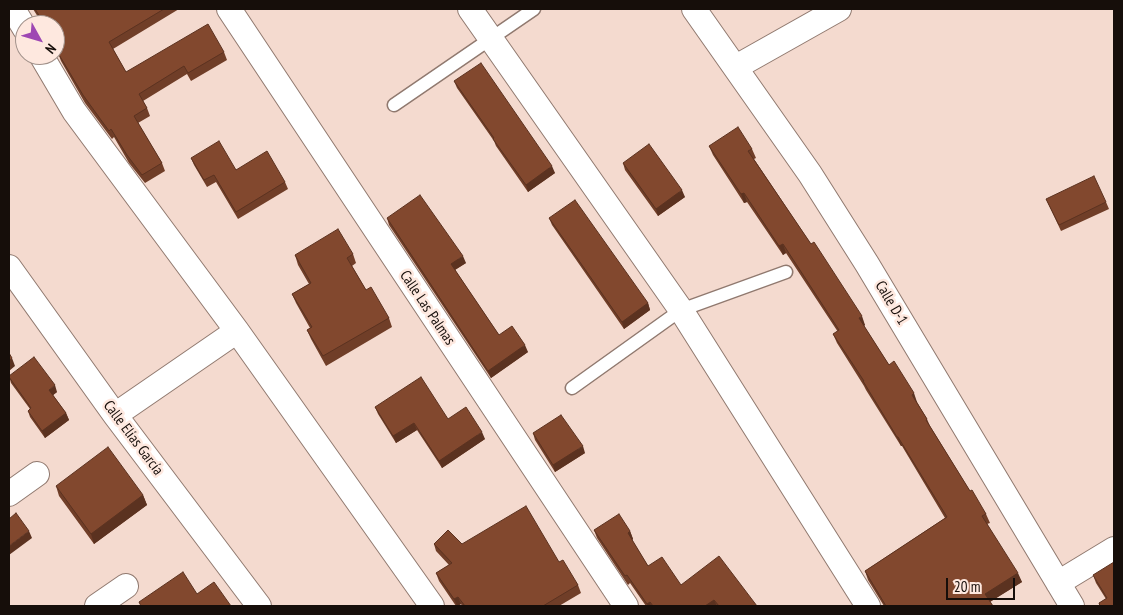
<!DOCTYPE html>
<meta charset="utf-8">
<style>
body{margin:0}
#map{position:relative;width:1123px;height:615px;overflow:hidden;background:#f4dacf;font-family:"PT Sans Narrow",sans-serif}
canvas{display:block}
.frame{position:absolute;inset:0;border:10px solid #160e0a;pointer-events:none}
.north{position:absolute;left:15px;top:15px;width:50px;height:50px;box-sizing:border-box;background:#fee8df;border:1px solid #a1918a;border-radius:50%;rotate:129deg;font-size:14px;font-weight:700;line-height:20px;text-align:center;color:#160e0a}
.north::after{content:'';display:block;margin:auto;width:18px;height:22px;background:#9e47b3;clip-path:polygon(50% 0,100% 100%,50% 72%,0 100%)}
.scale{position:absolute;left:946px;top:578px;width:69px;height:22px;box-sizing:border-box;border:2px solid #160e0a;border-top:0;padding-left:6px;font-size:15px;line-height:18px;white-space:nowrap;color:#160e0a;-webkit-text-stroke:4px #fee8df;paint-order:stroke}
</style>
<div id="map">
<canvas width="1123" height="615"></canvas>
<div class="frame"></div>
<div class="north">N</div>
<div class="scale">20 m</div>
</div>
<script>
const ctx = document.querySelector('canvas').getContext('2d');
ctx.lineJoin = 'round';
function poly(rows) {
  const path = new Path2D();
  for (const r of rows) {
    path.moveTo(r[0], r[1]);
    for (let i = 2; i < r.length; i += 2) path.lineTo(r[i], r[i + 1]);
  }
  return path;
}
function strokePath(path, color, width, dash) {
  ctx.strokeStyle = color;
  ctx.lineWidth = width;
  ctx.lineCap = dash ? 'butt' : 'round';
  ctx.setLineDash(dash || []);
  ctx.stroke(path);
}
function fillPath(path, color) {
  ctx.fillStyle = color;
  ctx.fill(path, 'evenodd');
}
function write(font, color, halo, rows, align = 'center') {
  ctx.font = font + ' "PT Sans Narrow",sans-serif';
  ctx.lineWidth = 5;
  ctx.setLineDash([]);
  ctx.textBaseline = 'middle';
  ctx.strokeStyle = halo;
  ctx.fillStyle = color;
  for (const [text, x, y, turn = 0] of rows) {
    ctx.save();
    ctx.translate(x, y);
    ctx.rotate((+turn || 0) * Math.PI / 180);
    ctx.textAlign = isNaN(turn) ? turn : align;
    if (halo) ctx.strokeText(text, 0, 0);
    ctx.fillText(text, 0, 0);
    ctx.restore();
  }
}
const service = poly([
 [394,105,534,9],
 [572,388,681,310,786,272]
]);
const minor = poly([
 [13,9,25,29],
 [229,9,626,606],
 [470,9,681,310,868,606],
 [694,9,810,174,867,264,1072,606],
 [41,55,74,111,237,331,432,606],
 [736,67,839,9],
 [9,267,115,415,259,606],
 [115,415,237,331],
 [9,494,37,474],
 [1058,583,1114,549],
 [97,606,126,586]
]);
strokePath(service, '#90796f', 15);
strokePath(minor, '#90796f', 26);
strokePath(service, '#fff', 12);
strokePath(minor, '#fff', 24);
fillPath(poly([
 [33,9,179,9,113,49,126,72,224,52,227,60,191,81,187,74,143,101,147,108,150,116,138,123,162,163,165,171,145,183,129,163,114,137,112,139,85,103,61,61,58,53,59,52,55,45,55,25,43,25],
 [454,81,555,173,528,192,496,146,494,141,457,88],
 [709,146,752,149,756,158,754,159,865,325,864,326,889,365,917,402,927,419,930,426,970,491,986,514,990,523,987,524,1022,582,990,602,993,606,884,606,868,580,865,571,945,518,902,446,901,446,866,390,864,386,837,343,833,334,838,332,786,253,783,255,747,202,744,203,713,155],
 [191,158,285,182,288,189,238,219,216,182,207,187,194,165],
 [623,163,685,197,658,216,625,170],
 [1046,199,1106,202,1109,209,1061,231],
 [387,218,466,263,455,270,499,335,528,352,491,378,389,225],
 [549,218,648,303,650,310,624,329,552,225],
 [353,254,356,263,352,266,366,290,389,318,392,327,326,366,311,339,307,330,310,328,296,303,292,294,309,284,298,265,295,255],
 [9,376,57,392,53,395,66,413,69,420,45,438,30,417,28,411,30,409,11,383],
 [375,407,448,419,485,439,442,468,417,430,396,443,378,414],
 [533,433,585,453,555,472,535,440],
 [56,486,143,495,147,505,94,544,59,496],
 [594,530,630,531,633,539,632,540,648,566,681,585,757,606,646,606,630,583,628,585,597,538],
 [434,544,462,544,559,562,578,585,581,593,559,606,462,606,461,604,458,606,456,606,439,581,436,573,449,565,436,551],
 [1093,575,1114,606,1100,606,1099,603,1106,599,1096,583]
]), '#703e28');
fillPath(poly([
 [552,166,555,173,528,192,526,185],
 [682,190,685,197,658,216,656,209],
 [744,193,747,202,744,203,741,194],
 [783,244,786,253,783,255,779,246],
 [463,256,466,263,453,271,451,264],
 [648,303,650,310,624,329,622,322],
 [862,316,865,325,862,327,859,318],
 [525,345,528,352,491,378,488,371],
 [12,358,15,366,9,371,9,361],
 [55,385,57,392,52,396,49,390],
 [914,393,917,402,915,404,912,395],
 [66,413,69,420,45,438,42,431],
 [414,423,417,430,396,443,393,436],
 [482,432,485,439,442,468,439,461],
 [897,437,898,437,902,446,901,446],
 [583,446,585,453,555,472,553,465],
 [143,495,147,505,94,544,91,534],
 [29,531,32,538,9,555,9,546],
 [630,531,633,539,631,541,628,533],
 [1018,573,1022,582,988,603,985,594],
 [458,597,461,604,457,606,454,599],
 [714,600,717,606,705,606],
 [650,602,651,606,648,606,647,604]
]), '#5b3220');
const building = poly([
 [35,9,164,9,109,42,126,72,208,24,224,52,188,73,184,66,139,94,147,108,134,116,162,163,142,175,127,155,111,129,109,131,83,95,58,53,61,51,55,42,55,25,45,25,35,9],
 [481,63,552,166,526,185,493,139,494,138,454,81,481,63],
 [738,127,752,149,748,151,811,244,814,242,862,316,859,318,889,365,894,361,914,393,912,395,927,419,926,420,970,491,972,490,986,514,982,516,1018,573,985,594,993,606,886,606,865,571,947,517,898,437,897,437,863,381,864,381,833,334,839,330,783,244,779,246,744,193,741,194,709,146,738,127],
 [219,141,236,170,267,151,285,182,236,212,214,175,204,180,191,158,219,141],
 [649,144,682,190,656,209,623,163,649,144],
 [1094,176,1106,202,1059,225,1046,199,1094,176],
 [420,195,463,256,451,264,499,335,512,326,525,345,488,371,387,218,420,195],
 [575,200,648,303,622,322,549,218,575,200],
 [338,229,353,254,347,258,366,290,371,287,389,318,323,356,307,330,312,327,292,294,311,283,295,255,338,229],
 [9,353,12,358,9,361,9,353],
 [34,357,55,385,49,390,66,413,42,431,28,411,31,408,9,377,9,376,34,357],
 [421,377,448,419,466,407,482,432,439,461,414,423,393,436,375,407,421,377],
 [561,415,583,446,553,465,533,433,561,415],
 [108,447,143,495,91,534,56,486,108,447],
 [526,506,559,562,563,560,578,585,543,606,465,606,458,597,454,599,436,573,452,563,434,544,448,530,462,544,526,506],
 [16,513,29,531,9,546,9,519,16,513],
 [619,514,630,531,628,533,648,566,662,557,681,585,719,556,757,606,719,606,714,600,705,606,653,606,650,602,647,604,627,575,625,576,594,530,619,514],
 [1114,562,1114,606,1100,606,1099,603,1107,598,1093,575,1114,562],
 [183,572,197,594,214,582,231,606,141,606,139,602,183,572]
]);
fillPath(building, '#82482e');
strokePath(building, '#5b3220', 1);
write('15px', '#160e0a', '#fee8df', [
 ["Calle D-1",891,303,59],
 ["Calle Las Palmas",427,308,56],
 ["Calle Elías García",133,438,53]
]);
</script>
